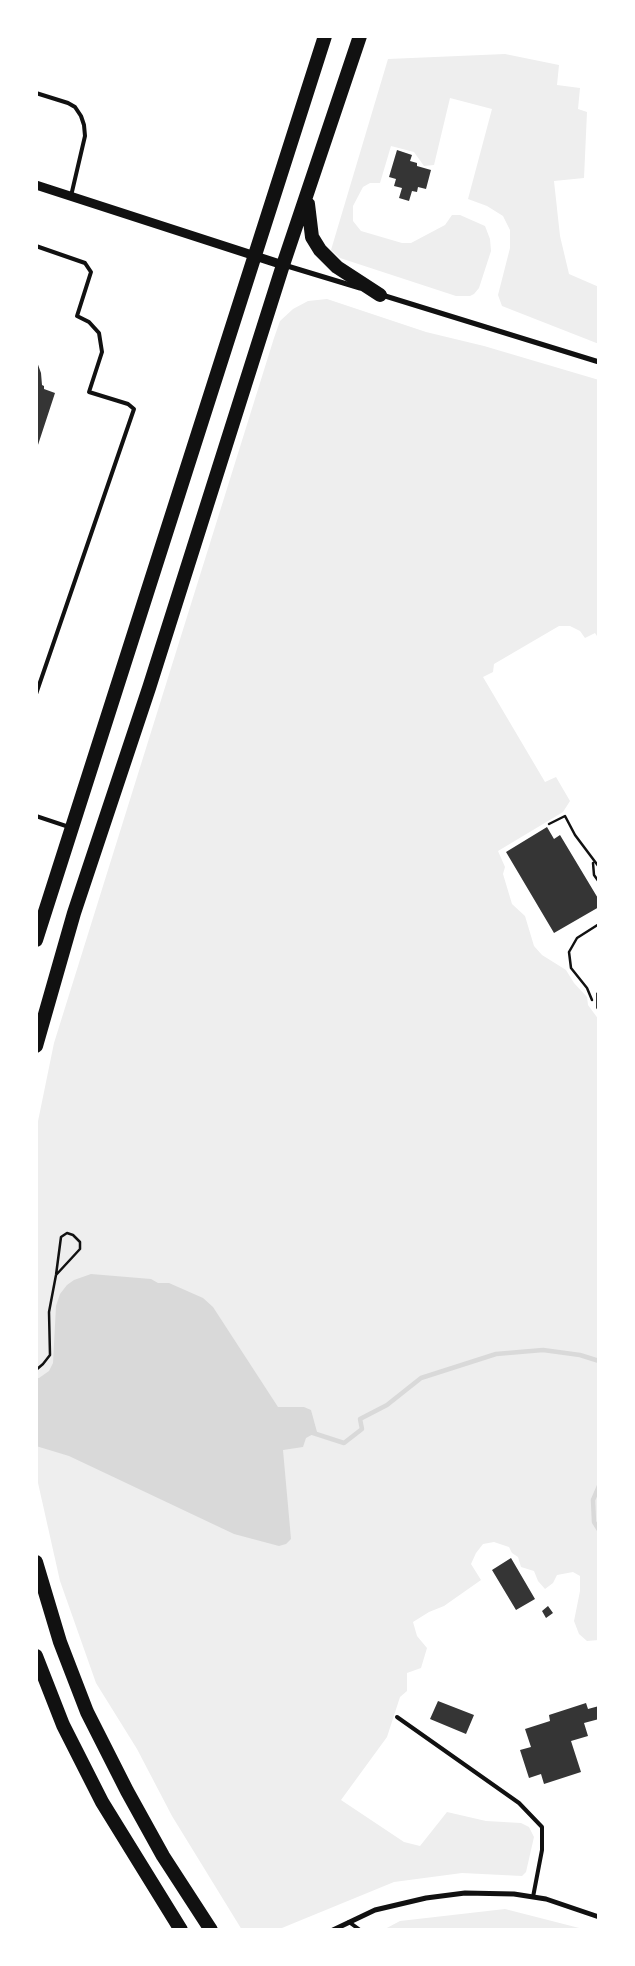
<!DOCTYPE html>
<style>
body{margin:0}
#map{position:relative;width:635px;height:1966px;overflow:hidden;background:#fff;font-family:Commissioner,sans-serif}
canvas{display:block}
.frame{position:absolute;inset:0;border:38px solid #fff;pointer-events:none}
</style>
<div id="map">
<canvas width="635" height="1966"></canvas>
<div class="frame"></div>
</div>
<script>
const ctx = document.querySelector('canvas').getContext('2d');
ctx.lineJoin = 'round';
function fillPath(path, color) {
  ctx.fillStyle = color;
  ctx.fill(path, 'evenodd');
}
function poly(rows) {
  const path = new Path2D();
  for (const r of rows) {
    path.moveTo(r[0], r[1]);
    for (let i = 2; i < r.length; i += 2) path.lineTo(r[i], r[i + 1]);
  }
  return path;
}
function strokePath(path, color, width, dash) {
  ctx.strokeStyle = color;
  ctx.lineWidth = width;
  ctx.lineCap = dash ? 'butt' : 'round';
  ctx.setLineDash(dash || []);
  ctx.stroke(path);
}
fillPath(poly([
 [505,54,559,65,557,85,580,88,578,109,587,112,584,178,554,181,560,236,569,274,599,287,599,344,502,306,498,295,510,248,510,230,503,216,487,206,468,199,492,109,450,98,434,165,424,166,414,152,391,146,380,183,370,183,363,187,353,206,353,221,361,231,402,243,411,243,445,225,452,215,460,215,485,226,490,239,491,251,479,288,474,294,470,296,456,296,340,258,331,250,388,59],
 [327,299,426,332,484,346,599,380,599,639,595,633,585,638,580,631,570,626,559,626,494,664,493,672,483,677,545,782,556,777,570,801,563,812,498,851,505,867,503,874,512,904,525,916,534,946,542,955,566,970,574,983,587,997,588,1005,599,1020,599,1640,587,1641,579,1634,574,1621,580,1591,580,1576,573,1572,557,1575,553,1583,545,1589,538,1581,534,1571,521,1567,518,1557,512,1553,509,1547,494,1542,483,1544,476,1553,471,1564,481,1580,444,1606,429,1612,413,1622,417,1636,427,1648,421,1668,407,1673,407,1691,400,1697,387,1737,341,1800,404,1842,420,1846,447,1812,486,1821,521,1823,529,1827,534,1837,526,1872,522,1876,462,1873,394,1882,277,1930,242,1930,172,1816,137,1749,96,1683,60,1581,36,1474,36,1131,54,1043,274,338,280,321,293,309,308,301],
 [505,1909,587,1930,383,1930,400,1921]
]), '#eee');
fillPath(poly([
 [91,1274,151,1279,158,1283,169,1283,203,1298,213,1307,278,1407,304,1407,311,1410,317,1432,306,1438,303,1447,283,1450,291,1539,286,1544,279,1546,234,1534,69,1456,36,1446,36,1378,39,1378,49,1371,53,1363,56,1306,60,1294,67,1285,74,1280]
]), '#d9d9d9');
strokePath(poly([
 [310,1432,344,1443,362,1429,360,1419,387,1405,421,1378,496,1354,543,1350,580,1355,599,1361],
 [599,1486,593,1500,594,1522,599,1530]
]), '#d9d9d9', 4.5);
fillPath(poly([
 [397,150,412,155,410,161,417,163,417,166,431,170,426,189,418,187,417,192,412,191,409,201,399,198,402,188,394,186,396,179,389,177],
 [36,359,41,373,42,385,44,386,44,389,55,393,37,448],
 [547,827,554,839,560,835,599,900,599,907,554,933,506,852],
 [599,991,599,1012,596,1008,596,993],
 [511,1558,535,1599,516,1610,492,1570],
 [548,1606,553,1613,546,1618,542,1611],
 [438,1701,474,1715,466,1734,430,1719],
 [586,1703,588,1709,599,1706,599,1719,584,1723,588,1736,571,1741,581,1772,544,1784,541,1774,529,1778,520,1750,531,1747,525,1729,550,1721,549,1715]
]), '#353535');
strokePath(poly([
 [549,824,565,816,575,835,599,867],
 [593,863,594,875,599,882],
 [592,1000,587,988,571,968,569,952,577,938,599,924],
 [36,1370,43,1364,50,1355,49,1312,56,1275,61,1237,67,1233,73,1235,80,1242,80,1249,56,1275]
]), '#111', 2.5);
strokePath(poly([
 [36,93,68,103,75,107,81,116,84,125,85,136,71,196],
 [36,246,85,263,91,272,77,316,89,322,99,333,102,352,89,392,128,404,134,409,36,694],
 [36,816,69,827],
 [397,1717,519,1803,542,1827,542,1850,533,1897],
 [349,1922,360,1930]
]), '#111', 4);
strokePath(poly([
 [284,265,360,288],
 [382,295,599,362],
 [333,1930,375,1910,426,1898,465,1893,514,1894,546,1899,599,1917]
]), '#111', 5);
strokePath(poly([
 [36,185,283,265]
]), '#111', 9);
strokePath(poly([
 [308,204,312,237,320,250,337,267,380,295],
 [36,940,325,36],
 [36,1046,74,913,149,688,283,265,360,36],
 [36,1562,60,1642,87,1712,127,1791,163,1856,211,1930],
 [36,1656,63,1725,102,1802,181,1930]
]), '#111', 14);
</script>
